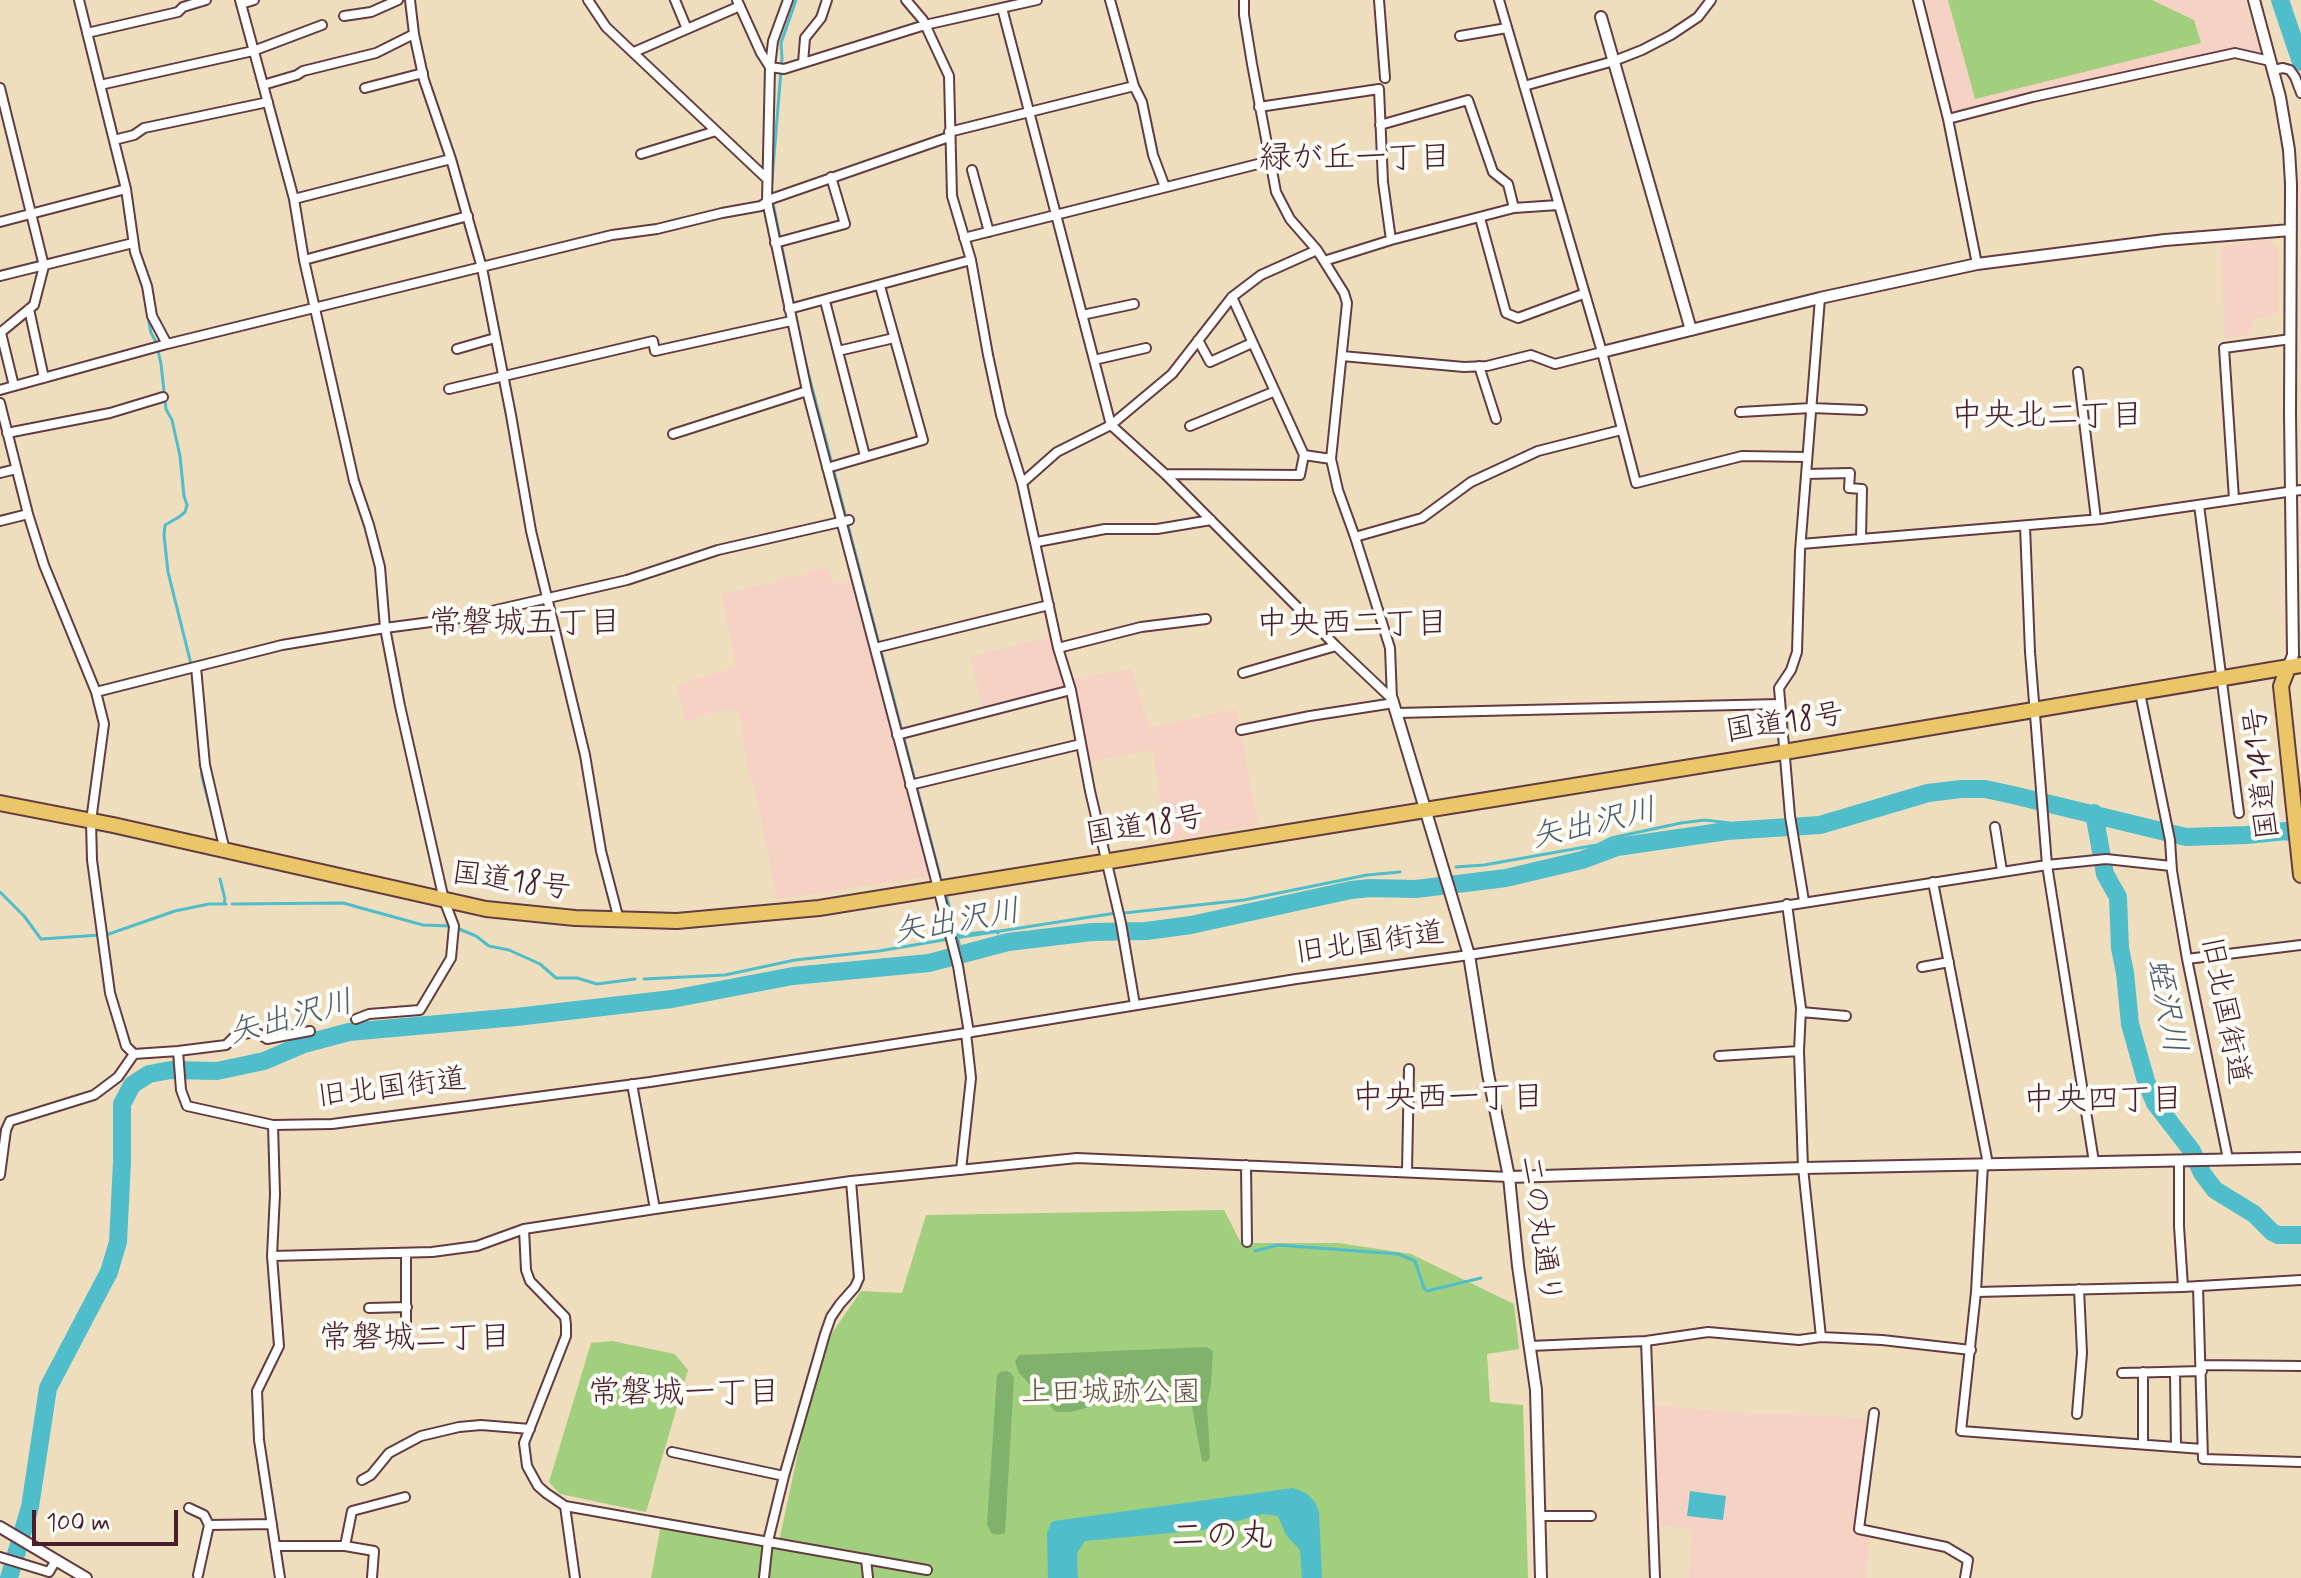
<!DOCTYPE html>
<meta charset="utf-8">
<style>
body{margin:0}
#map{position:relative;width:2301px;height:1578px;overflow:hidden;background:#eedebd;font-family:Mynerve,sans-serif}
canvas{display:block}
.scale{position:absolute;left:32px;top:1510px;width:146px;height:36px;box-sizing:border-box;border:4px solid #4a1f2b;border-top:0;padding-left:10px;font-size:24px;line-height:28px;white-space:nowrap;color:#4a1f2b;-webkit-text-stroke:6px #fdfcf7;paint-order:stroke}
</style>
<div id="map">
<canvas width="2301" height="1578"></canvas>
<div class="scale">100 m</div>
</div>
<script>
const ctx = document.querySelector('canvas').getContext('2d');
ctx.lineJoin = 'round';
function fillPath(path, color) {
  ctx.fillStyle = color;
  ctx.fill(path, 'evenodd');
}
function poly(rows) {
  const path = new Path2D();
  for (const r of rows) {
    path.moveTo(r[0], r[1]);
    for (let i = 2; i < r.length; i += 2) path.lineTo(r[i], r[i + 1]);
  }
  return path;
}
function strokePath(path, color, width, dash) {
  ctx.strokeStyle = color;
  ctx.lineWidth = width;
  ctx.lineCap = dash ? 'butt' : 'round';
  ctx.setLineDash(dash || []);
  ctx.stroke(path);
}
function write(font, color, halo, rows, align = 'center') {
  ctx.font = font + ' Mynerve,"Klee One",sans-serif';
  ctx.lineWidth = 8;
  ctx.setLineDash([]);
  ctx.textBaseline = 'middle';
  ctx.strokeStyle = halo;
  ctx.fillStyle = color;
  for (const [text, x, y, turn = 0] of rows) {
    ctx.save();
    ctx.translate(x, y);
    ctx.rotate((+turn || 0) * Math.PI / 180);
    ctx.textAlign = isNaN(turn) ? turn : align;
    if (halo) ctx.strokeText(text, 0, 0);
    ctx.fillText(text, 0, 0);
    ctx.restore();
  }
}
fillPath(poly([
 [1926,0,2245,0,2261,55,2229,50,1952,113],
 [2268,239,2279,248,2279,314,2252,319,2251,334,2224,339,2222,247],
 [828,567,833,584,853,579,930,876,777,899,757,798,747,766,740,711,721,711,686,721,677,685,736,667,722,594],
 [1049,636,1065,689,983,709,970,656],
 [1131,669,1149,728,1236,709,1258,825,1167,841,1153,750,1088,762,1072,679],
 [1655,1405,1726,1412,1869,1418,1854,1533,1869,1536,1866,1578,1689,1578,1692,1529,1660,1526]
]), '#f6d2c5');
fillPath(poly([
 [1948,0,2152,0,2194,20,2201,43,1975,99],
 [1224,1210,1241,1243,1339,1243,1411,1254,1514,1304,1519,1349,1487,1354,1490,1402,1523,1405,1528,1578,651,1578,661,1525,778,1546,815,1373,832,1333,861,1291,902,1293,926,1215],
 [612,1341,675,1354,688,1370,646,1512,560,1494,549,1482,591,1343]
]), '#a1cf7d');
fillPath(poly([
 [1207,1347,1213,1351,1211,1384,1207,1405,1210,1457,1207,1462,1202,1461,1188,1385,1131,1395,1128,1393,1125,1380,1122,1378,1104,1383,1106,1401,1103,1403,1071,1412,1056,1412,1019,1373,1015,1362,1019,1355],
 [1007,1371,1011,1373,1014,1378,1005,1533,998,1535,991,1533,987,1524,997,1376,1000,1372]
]), '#80b26c');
fillPath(poly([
 [1293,1488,1306,1493,1315,1502,1319,1512,1322,1578,1302,1578,1300,1550,1286,1535,1278,1516,1263,1514,1203,1530,1085,1541,1077,1553,1078,1578,1048,1578,1047,1533,1051,1523,1054,1521],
 [1690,1491,1726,1496,1723,1520,1687,1516]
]), '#50bdcb');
strokePath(poly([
 [796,0,781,43,782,58,771,193,801,342],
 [135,263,145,293],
 [148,317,151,333,156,342,161,364,166,409,172,420,180,456,184,496,187,505,185,512,179,517,165,525,164,535,168,572,191,664,195,696],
 [804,357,878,640],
 [881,651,940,876],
 [200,751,202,777,213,818],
 [1456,867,1484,865,1574,849,1597,845,1611,838,1681,823,1705,820,1730,823,1738,830],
 [220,879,225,899,224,904],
 [0,892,24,916,41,939,100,935],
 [947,898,962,955],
 [232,904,343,903,423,925,449,926],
 [1124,913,1244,900,1367,875,1400,872],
 [459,929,476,936,489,946,509,950,540,964,556,978,577,978,597,984,635,979],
 [106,935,175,911,209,904,226,904],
 [958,935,995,931,998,933],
 [955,938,1116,913],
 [644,979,725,975,795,960,879,951,949,939],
 [1255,1251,1278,1245,1398,1254,1415,1261,1424,1288,1427,1291,1481,1278]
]), '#50bdcb', 3);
strokePath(poly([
 [2280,0,2301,62],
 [2094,813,2105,874,2118,897,2120,948,2125,973,2130,1024,2146,1081,2155,1103,2192,1151,2202,1173,2215,1190,2254,1214,2272,1232,2278,1235,2301,1235],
 [9,1578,30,1507,48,1388,109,1272,118,1242,122,1162,122,1104,132,1085,149,1074,171,1070,217,1071,264,1061,304,1044,349,1032,516,1017,672,999,793,976,929,963,1008,942,1092,932,1146,931,1191,925,1351,890,1370,888,1416,889,1506,878,1582,860,1617,847,1727,831,1820,825,1928,793,1961,789,1985,789,2013,795,2186,837,2247,835,2286,831,2301,835]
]), '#50bdcb', 18);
const minor = poly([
 [79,0,126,189,135,252,147,286,152,316,167,344],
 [240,0,294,199,304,260,354,481,369,525,380,567,385,628,400,706,444,900,454,926,451,958,420,1010,369,1014,356,1019],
 [410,0,414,34,424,80,451,159,482,268,511,415,531,531,585,755,601,851,619,920],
 [588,0,606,27,766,178],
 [675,0,687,29],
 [737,0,761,53,770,67,784,69,925,25,1037,0],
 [788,0,773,41,770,67,767,201,807,391,938,888,958,966,969,1033],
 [906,0,923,20,949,76,952,196,971,260,988,355,1001,415,1022,483,1058,648,1071,690,1090,791,1121,923,1135,1005],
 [1110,0,1134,86,1142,102,1153,155,1165,187],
 [1244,0,1244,15,1252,64,1276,192,1290,219,1317,250,1324,261,1344,293,1347,303,1331,459,1338,490,1355,537,1390,648,1392,699],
 [1379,0,1385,78],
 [1499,0,1602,352,1636,483,1742,456,1807,457],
 [1918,0,1948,119,1977,264],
 [241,4,254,0],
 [1002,8,1111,425,1165,474,1336,646,1392,699],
 [344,16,371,12,398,0],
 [87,33,178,12,183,7,206,0],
 [1460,36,1507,28],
 [634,52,740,6],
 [803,63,805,38,821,18,827,0],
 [2273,70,2283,68,2290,70,2295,77,2301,93],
 [100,85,253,51,322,25],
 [263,85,297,75,303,71,376,53,414,34],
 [1524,86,1614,61,1642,50,1671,35,1698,17,1711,0],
 [0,88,44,266,34,305,0,333],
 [365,88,423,73],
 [1259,107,1379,89,1383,182,1391,240],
 [1948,119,2033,97,2235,53,2270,61],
 [1380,125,1468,100,1493,172,1508,184,1514,208],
 [949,132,1134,86],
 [114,140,134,135,144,128,268,102],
 [641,154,716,131],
 [972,170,989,232],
 [294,199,451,159],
 [1480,218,1506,313,1518,318,1583,294],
 [0,222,126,189],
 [964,238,1270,161],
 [775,243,845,224,831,177],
 [304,260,468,216],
 [1324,261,1391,240,1514,208,1558,205],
 [0,276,133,243],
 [825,301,865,456],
 [29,309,44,378],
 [789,309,971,260],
 [1082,315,1134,304],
 [1,333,14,386],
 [1198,340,1210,362,1252,343],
 [457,349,495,338],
 [838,351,894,338],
 [1342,356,1464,367,1487,366,1531,355,1555,364,1602,352],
 [1094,360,1146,348],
 [1479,366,1496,419],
 [2078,372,2096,519],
 [449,389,653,341,655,351,791,321],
 [0,390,167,344,612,235,657,229,722,213,761,206,771,199,949,137],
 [0,403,28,514,44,565,96,692,104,724,91,821,92,860,110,993,126,1046,134,1054],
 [1740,412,1811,408,1862,410],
 [1190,426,1273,392],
 [7,433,110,413,163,397],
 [673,434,807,391],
 [1304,455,1331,459],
 [827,468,923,440,880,286],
 [0,473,16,469],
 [1165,474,1300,475,1304,455,1232,297],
 [1806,474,1850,473,1849,488,1862,489,1861,539],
 [1022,483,1057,452,1111,425,1172,374,1232,297,1261,275,1317,250],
 [2234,499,2224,348,2291,339],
 [2199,505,2239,813],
 [0,521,28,514],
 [2025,526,2030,652,2047,865,2094,1162],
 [1355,537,1422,518,1471,482,1538,451,1621,430],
 [1037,542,1105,529,1157,529,1211,520],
 [1801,544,2101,519,2301,490],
 [875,648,1049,605],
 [1058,648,1141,627,1206,619],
 [196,667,205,765,225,851],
 [1243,673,1336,646],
 [96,692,282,645,385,628,461,618,627,580,718,550,849,520],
 [2140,693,2170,840,2172,871,2187,959,2228,1159],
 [1397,713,1779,704],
 [1241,730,1310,716,1394,703],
 [897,735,1071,690],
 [910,785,1081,744],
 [1995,827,2002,871],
 [1933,882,1988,1164],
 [1804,901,1790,816,1779,688,1791,670,1797,652,1800,551,1820,298],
 [1787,904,1801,1008,1799,1051,1803,1168,1821,1337],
 [2187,959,2301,945],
 [1922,967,1949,962],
 [1801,1012,1846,1016],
 [178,1051,181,1090,187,1106,273,1125,332,1124,650,1082,966,1033,1296,979,1469,955,2047,865,2106,859,2171,866],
 [134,1054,178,1051,226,1045,236,1035,256,1032,267,1039,310,1031],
 [1719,1056,1799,1051],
 [632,1084,655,1209],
 [273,1125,275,1194,272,1256,279,1346,257,1391,259,1440,280,1578],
 [2179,1160,2179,1226,2183,1287],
 [1983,1164,1976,1292,1961,1431,2202,1449],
 [1246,1165,1247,1242],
 [961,1170,971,1078,966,1033],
 [1407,1171,1409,1069],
 [0,1175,6,1130,10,1121,94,1095,118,1077,134,1054],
 [524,1229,526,1270,530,1281,565,1317,566,1325,566,1336,524,1443,527,1466,538,1486,546,1493,565,1506,927,1570],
 [406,1254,406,1337],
 [272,1256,432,1252,477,1246,524,1229,655,1209,851,1181,1077,1158,1509,1177],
 [2198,1286,2203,1459,2301,1462],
 [1976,1292,2183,1287,2301,1280],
 [369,1308,407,1307],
 [1646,1341,1655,1578],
 [1530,1346,1646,1341,1708,1332,1799,1340,1821,1337,1882,1340,1971,1350],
 [2202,1365,2301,1366],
 [2175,1372,2176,1447],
 [2122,1373,2202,1371],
 [1874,1413,1859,1529,1946,1547,1968,1560,1965,1578],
 [2077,1414,2082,1353,2079,1289],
 [2143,1444,2143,1372],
 [672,1452,784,1476],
 [362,1480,371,1475,389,1453,421,1436,459,1427,481,1425,530,1429],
 [565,1506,575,1578],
 [189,1508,204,1515,209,1525,198,1575],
 [1539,1516,1591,1516],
 [209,1525,272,1524],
 [275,1546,345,1546,374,1551,372,1578],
 [345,1546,352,1511,405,1497],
 [0,1557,49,1572,56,1560],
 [866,1559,868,1578],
 [764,1578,768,1541,784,1476,825,1334,831,1317,840,1304,855,1287,859,1278,851,1181]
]);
const tertiary = poly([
 [2254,0,2280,97,2289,150,2291,184,2290,414,2293,655,2288,668],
 [1601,17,1691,330],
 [1602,352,1820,298,1977,264,2165,240,2291,230],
 [1392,699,1469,955,1488,1074,1509,1177,1518,1266,1536,1390,1541,1578],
 [1509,1177,1803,1168,2301,1158],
 [0,1527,86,1578]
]);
const trunk = poly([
 [2288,668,2281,686,2301,875],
 [0,803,113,825,486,909,575,918,677,921,819,908,1784,752,2301,665]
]);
strokePath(minor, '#633c41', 12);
strokePath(tertiary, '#633c41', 14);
strokePath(trunk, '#633c41', 18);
strokePath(minor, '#fff', 8);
strokePath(tertiary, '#fff', 10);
strokePath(trunk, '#ebc669', 14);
write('30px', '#4a1f2b', '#fdfcf7', [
 ["国道18号",1785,725,-9],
 ["国道141号",2264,773,-96],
 ["国道18号",1145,828,-9],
 ["国道18号",511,883,8],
 ["旧北国街道",1370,945,-8],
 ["旧北国街道",2223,1011,79],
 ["旧北国街道",392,1090,-7],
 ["二の丸通り",1538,1230,82]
]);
write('30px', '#645444', '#fdfcf7', [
 ["上田城跡公園",1111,1395]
]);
write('32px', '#4a1f2b', '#fdfcf7', [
 ["緑が丘一丁目",1355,160],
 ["中央北二丁目",2047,418],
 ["常磐城五丁目",525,625],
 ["中央西二丁目",1352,626],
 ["中央西一丁目",1448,1100],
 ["中央四丁目",2103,1102],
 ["常磐城二丁目",415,1340],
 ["常磐城一丁目",684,1395]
]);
write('italic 32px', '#4c5e6b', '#fdfcf7', [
 ["矢出沢川",1594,826,-13],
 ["矢出沢川",957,924,-10],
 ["蛭沢川",2164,1006,79],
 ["矢出沢川",291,1020,-15]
]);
write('34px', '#4a1f2b', '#fdfcf7', [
 ["二の丸",1222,1539]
]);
</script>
